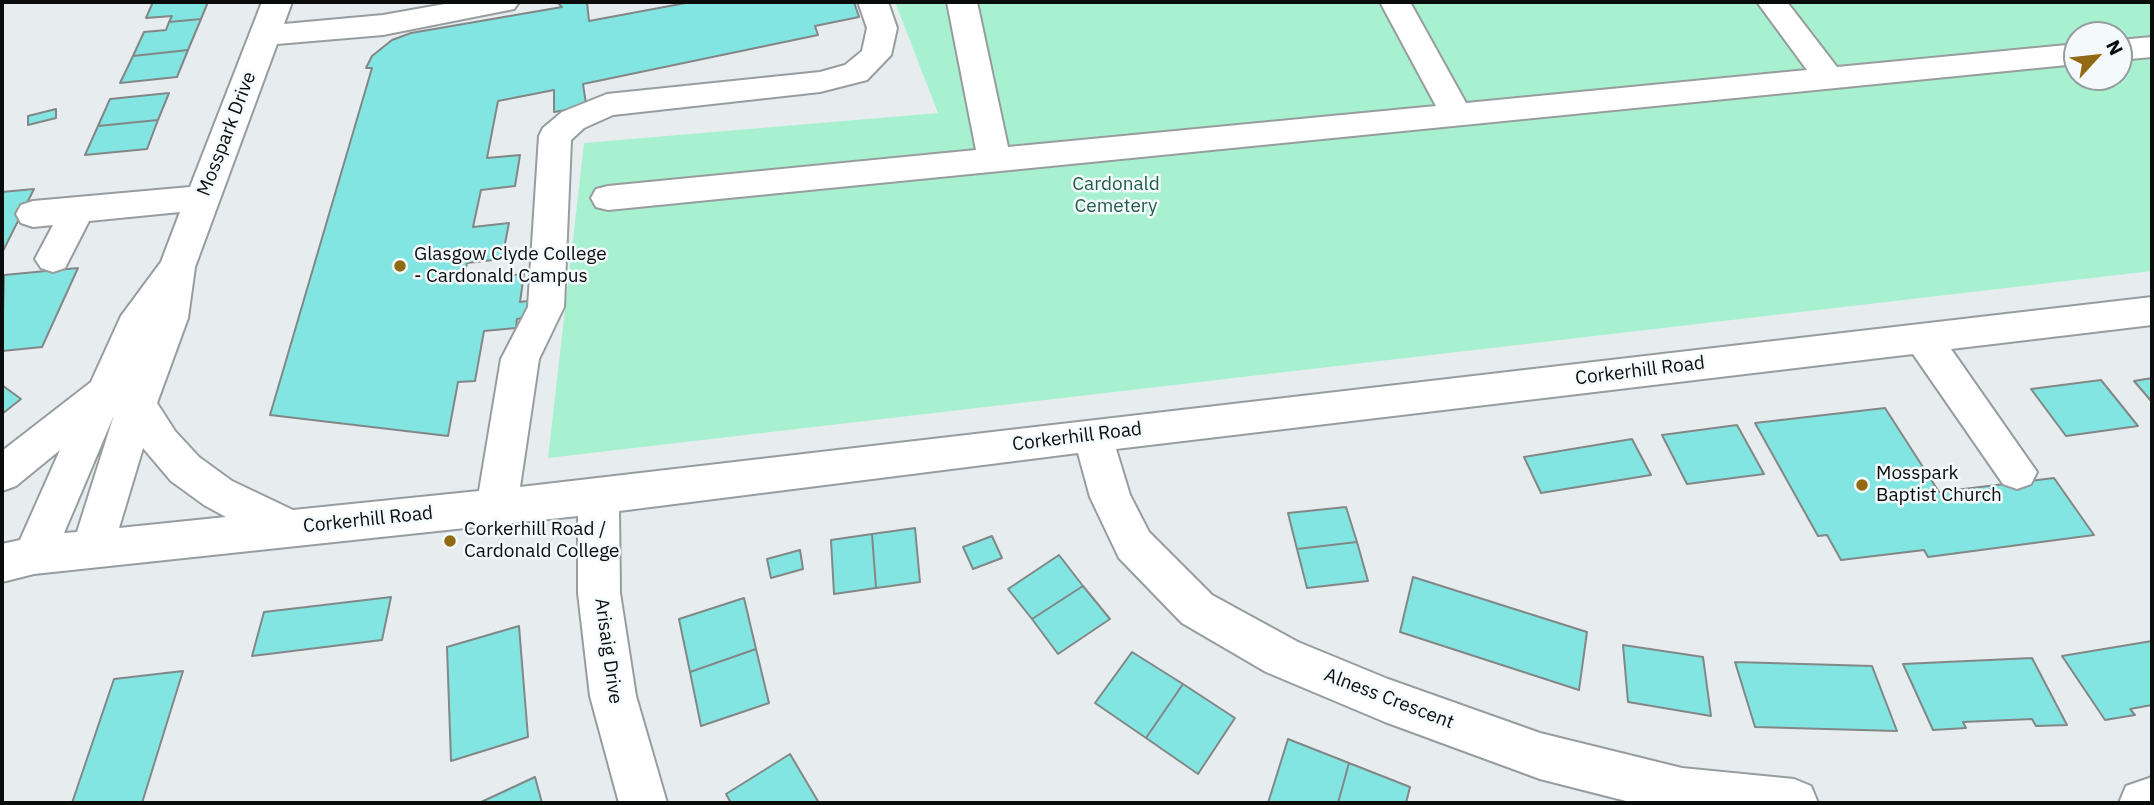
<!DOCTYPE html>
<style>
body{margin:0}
#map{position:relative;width:2154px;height:805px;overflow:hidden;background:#e7edef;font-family:"IBM Plex Sans",sans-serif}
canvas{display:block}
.frame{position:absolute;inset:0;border:4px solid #0a0c0c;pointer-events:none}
.north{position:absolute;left:2063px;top:21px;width:70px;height:70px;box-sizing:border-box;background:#f4fafc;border:2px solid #969b9c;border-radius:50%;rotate:63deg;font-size:19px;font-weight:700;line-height:28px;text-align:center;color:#0a0c0c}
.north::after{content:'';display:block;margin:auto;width:24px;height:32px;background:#926a13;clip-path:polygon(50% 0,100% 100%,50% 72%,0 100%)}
</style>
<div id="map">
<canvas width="2154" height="805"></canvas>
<div class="frame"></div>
<div class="north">N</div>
</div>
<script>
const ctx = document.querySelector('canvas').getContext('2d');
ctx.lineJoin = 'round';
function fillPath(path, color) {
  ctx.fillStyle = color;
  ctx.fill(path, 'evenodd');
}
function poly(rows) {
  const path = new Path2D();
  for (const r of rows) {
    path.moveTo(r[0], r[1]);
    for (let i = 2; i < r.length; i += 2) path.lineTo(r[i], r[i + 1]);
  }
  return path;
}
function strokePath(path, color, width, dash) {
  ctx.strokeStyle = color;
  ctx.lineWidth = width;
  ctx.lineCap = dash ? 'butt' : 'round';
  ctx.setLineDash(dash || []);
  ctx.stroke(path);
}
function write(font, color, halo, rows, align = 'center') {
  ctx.font = font + ' "IBM Plex Sans",sans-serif';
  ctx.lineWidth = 5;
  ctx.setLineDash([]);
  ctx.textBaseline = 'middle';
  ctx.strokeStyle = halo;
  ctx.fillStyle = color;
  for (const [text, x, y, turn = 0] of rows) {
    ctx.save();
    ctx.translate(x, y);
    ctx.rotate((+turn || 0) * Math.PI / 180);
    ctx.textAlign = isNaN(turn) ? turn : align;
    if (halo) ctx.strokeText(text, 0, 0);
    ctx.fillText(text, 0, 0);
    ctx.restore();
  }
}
fillPath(poly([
 [895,2,2152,2,2152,271,548,458,584,143,938,113],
 [2077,35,2119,35,2119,77,2077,77]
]), '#a8f1d0');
const building = poly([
 [153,2,208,2,201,19,169,22,172,16,146,18,153,2],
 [557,2,587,2,589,21,691,2,854,2,859,17,815,26,818,35,583,84,586,104,578,108,554,112,554,90,498,101,487,158,520,155,515,186,481,190,473,227,509,223,502,259,467,263,463,280,524,274,520,302,535,300,532,317,517,319,516,328,484,331,475,381,458,382,448,436,270,415,372,68,366,68,372,56,392,40,411,33,562,7,557,2],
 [201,19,188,50,133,56,144,32,166,30,169,22,201,19],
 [188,50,177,77,120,83,133,56,188,50],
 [169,93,158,120,98,126,110,99,169,93],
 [56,109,56,118,28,125,28,116,56,109],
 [158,120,147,149,85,155,98,126,158,120],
 [34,189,2,253,2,192,34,189],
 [78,268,42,347,2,351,4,275,78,268],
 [2152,378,2152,402,2134,381,2152,378],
 [2101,380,2138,426,2066,436,2031,389,2101,380],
 [2,385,21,399,2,414,2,385],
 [1885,408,1939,492,2054,478,2094,535,1928,557,1924,550,1841,560,1827,535,1818,536,1755,423,1885,408],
 [1737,425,1764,474,1687,484,1662,435,1737,425],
 [1632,439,1651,475,1541,493,1524,457,1632,439],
 [1346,507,1357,542,1297,549,1288,513,1346,507],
 [915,528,920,582,876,588,872,534,915,528],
 [872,534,876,588,834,594,831,540,872,534],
 [992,536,1002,558,973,569,963,547,992,536],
 [1357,542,1368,581,1307,588,1297,549,1357,542],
 [800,550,803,569,771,578,767,559,800,550],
 [1059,555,1083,586,1032,619,1008,589,1059,555],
 [1413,577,1587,632,1579,690,1400,632,1413,577],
 [1083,586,1110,619,1058,654,1032,619,1083,586],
 [391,597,382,640,252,656,264,612,391,597],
 [744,598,756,649,690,672,679,619,744,598],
 [519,626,528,737,451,761,447,647,519,626],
 [2152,641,2152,705,2130,709,2135,715,2105,720,2062,656,2152,641],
 [1623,645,1703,657,1711,716,1628,702,1623,645],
 [756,649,769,703,701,726,690,672,756,649],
 [1132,652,1183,684,1146,738,1095,703,1132,652],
 [2032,658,2067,725,2036,726,2032,719,1963,722,1966,728,1933,730,1903,664,2032,658],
 [1735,662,1872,666,1897,731,1755,727,1735,662],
 [183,671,142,803,72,803,114,679,183,671],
 [1183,684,1235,718,1198,774,1146,738,1183,684],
 [1288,739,1349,763,1338,803,1268,803,1288,739],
 [790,754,819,803,731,803,726,794,790,754],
 [1349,763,1410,787,1406,803,1338,803,1349,763],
 [535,777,542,803,479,803,535,777]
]);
fillPath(building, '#83e5e1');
strokePath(building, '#828787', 2);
const minor = poly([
 [262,2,292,2,284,24,383,15,456,2,519,2,514,9,504,11,383,35,277,44,195,267,188,318,157,403,175,431,199,457,232,481,293,510,479,491,501,359,528,307,539,136,543,128,562,112,607,94,820,72,845,65,862,51,867,28,858,2,888,2,897,28,891,55,867,80,820,92,613,115,584,128,571,140,564,307,539,359,520,487,2152,297,2152,325,1951,349,2037,472,2031,484,2017,489,2003,484,1913,354,1116,449,1130,495,1149,532,1212,595,1298,642,1388,679,1540,733,1682,768,1794,779,1811,786,1818,803,1634,803,1540,779,1385,722,1266,672,1182,623,1119,558,1090,497,1078,453,619,511,620,593,636,696,667,803,619,803,590,696,578,593,578,516,34,574,2,582,2,544,20,540,60,450,16,486,2,491,2,451,91,382,121,316,161,262,180,212,89,221,65,268,53,272,41,268,35,259,53,225,33,227,21,223,16,214,21,205,33,201,190,187,262,2],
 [114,415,77,532,64,533,114,415],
 [143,448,171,481,204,505,226,517,119,528,143,448],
 [947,2,977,2,1008,147,1436,106,1380,2,1410,2,1466,103,1807,70,1757,2,1787,2,1837,67,2077,44,2077,64,608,210,596,207,591,198,596,189,608,186,976,150,947,2],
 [2152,37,2152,57,2119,60,2119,40,2152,37],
 [2152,777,2152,803,2119,803,2126,786,2152,777]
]);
strokePath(minor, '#979d9e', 4);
fillPath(minor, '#fff');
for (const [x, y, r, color] of [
 [400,266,7,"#926a13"],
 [1862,485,7,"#926a13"],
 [450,541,7,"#926a13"]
]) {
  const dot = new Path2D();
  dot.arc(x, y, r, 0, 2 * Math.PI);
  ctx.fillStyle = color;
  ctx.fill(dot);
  strokePath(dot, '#f4fafc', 2.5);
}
write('19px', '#0a0c0c', '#f4fafc', [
 ["Mosspark Drive",227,134,-69],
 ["Corkerhill Road",1640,371,-7],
 ["Corkerhill Road",1077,437,-7],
 ["Corkerhill Road",368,520,-6],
 ["Arisaig Drive",608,651,82],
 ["Alness Crescent",1389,699,21]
]);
write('19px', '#225e47', '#f4fafc', [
 ["Cardonald",1116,185],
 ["Cemetery",1116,207]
]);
write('19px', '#0a0c0c', '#f4fafc', [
 ["Glasgow Clyde College",414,255],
 ["- Cardonald Campus",414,277],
 ["Mosspark",1876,474],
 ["Baptist Church",1876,496],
 ["Corkerhill Road /",464,530],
 ["Cardonald College",464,552]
], 'left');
</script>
